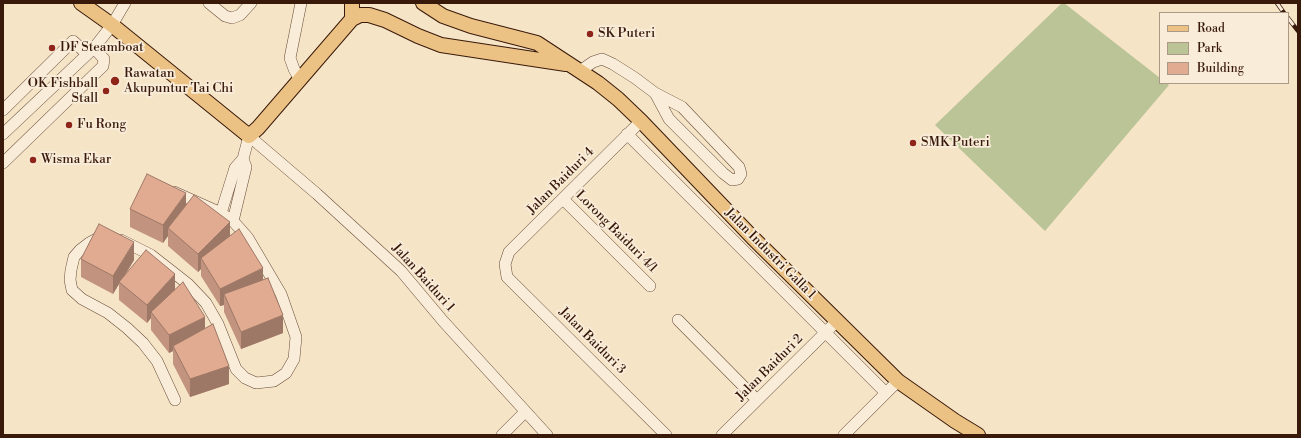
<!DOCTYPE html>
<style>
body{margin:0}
#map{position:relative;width:1301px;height:438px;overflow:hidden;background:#f6e4c6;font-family:"Libre Bodoni",serif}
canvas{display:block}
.frame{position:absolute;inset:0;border:4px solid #39190a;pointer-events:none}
.legend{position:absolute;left:1159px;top:12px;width:130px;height:72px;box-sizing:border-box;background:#f9edda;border:1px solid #ac9887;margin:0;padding:5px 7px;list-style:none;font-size:12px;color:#39190a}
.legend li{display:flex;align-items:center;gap:8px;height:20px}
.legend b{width:20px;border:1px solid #ac9887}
</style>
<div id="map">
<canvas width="1301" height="438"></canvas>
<div class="frame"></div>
<ul class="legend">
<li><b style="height:5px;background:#ebc283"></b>Road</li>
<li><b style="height:11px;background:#bbc496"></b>Park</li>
<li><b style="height:11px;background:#e1ab92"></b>Building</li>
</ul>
</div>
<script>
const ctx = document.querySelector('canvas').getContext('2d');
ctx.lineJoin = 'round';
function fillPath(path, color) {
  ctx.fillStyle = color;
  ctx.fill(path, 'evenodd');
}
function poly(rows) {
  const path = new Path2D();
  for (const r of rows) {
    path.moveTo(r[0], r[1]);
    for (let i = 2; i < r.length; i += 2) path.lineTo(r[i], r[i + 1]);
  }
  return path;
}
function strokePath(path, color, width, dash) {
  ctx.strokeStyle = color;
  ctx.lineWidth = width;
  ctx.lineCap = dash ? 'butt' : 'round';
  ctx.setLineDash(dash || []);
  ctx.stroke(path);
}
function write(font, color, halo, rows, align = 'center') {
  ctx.font = font + ' "Libre Bodoni",serif';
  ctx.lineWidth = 3.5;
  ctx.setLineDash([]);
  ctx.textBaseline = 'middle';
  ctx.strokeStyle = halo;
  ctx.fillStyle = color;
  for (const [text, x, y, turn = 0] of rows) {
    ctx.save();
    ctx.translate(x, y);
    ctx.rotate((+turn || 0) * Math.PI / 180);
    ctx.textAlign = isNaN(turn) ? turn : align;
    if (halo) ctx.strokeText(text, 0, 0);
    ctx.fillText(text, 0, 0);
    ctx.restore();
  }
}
fillPath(poly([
 [1062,3,1064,3,1160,78,1160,83,1166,83,1169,85,1045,231,935,125]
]), '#bbc496');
const minor = poly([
 [209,3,225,16,232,18,240,15,251,3],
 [580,71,593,62,602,59,613,64,635,78,655,93,682,107,739,167,741,174,738,179,732,180,723,173,669,119,655,93],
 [300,80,294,69,290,58,301,3],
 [3,110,73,41,87,54],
 [641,121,509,252,505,264,507,277,666,435],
 [3,134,94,48,112,25,125,3],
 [627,134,886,393],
 [3,163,103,66,104,59,94,48],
 [563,199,650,286],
 [221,213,235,168,243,159,249,136,317,194,401,271,443,321,547,435],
 [233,221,246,167,243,159],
 [102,237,100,237,89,243,80,250,74,257,71,270,70,280,72,290,82,299,108,313,127,328,143,343,157,361,175,400],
 [121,240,151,255,188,284,206,303,218,324,236,369,245,378,256,383,274,381,286,373,294,359,296,337,281,294,248,238,233,221,221,213,174,192],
 [678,320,757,400],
 [502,435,525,412],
 [722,435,837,321],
 [844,435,898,381]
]);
const major = poly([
 [81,3,112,25,249,136,258,128,352,19,360,15,369,15,385,20,418,36,441,45,566,64],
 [352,3,352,19],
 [423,3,443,16,471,26,537,43,598,83,618,99,641,121,753,238,898,381,955,421,978,435]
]);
strokePath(minor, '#684c39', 12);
strokePath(major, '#39190a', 16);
strokePath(minor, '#f9edda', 11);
strokePath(major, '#ebc283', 14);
const rail = poly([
 [1277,3,1284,13],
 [1288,18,1298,31]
]);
strokePath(rail, '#39190a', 4.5);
strokePath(rail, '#f9edda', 3, [9]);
fillPath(poly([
 [186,206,230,236,263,280,283,333,241,349,224,312,224,305,220,306,201,276,201,269,198,272,168,246,168,236,163,243,130,227,130,209],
 [81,259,134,260,124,277,175,290,205,328,229,384,190,397,173,364,173,351,169,353,151,330,151,318,147,323,119,300,119,284,113,294,81,277]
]), '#c2937e');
fillPath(poly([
 [186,193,186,211,168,228,168,236,163,243,163,225],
 [230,222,230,240,201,258,201,269,198,272,198,254],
 [134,242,134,260,120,283,119,282,119,284,113,294,113,276],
 [263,268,263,286,224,294,224,305,220,306,220,289],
 [175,274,175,292,151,312,151,318,147,323,147,305],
 [283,315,283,333,241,349,241,332],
 [205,317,205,335,173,346,173,351,169,353,169,335],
 [229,366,229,384,190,397,190,379]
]), '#9e7866');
const building = poly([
 [147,174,186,193,163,225,130,209,147,174],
 [194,195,230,222,198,254,168,228,194,195],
 [99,224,134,242,113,276,81,259,99,224],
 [239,229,263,268,220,289,201,258,239,229],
 [146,250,175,274,147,305,119,282,146,250],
 [268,278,283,315,241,332,224,294,268,278],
 [183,282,205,317,169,335,151,312,183,282],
 [213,324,229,366,190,379,173,346,213,324]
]);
fillPath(building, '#e1ab92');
strokePath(building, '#9e7866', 1);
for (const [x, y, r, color] of [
 [590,34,4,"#8f2418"],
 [52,48,4,"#8f2418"],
 [115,81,5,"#8f2418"],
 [106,91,4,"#8f2418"],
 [69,125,4,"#8f2418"],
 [913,143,4,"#8f2418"],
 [33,160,4,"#8f2418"]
]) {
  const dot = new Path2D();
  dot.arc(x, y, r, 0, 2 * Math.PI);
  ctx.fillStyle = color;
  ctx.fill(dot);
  strokePath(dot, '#f9edda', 1.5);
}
write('13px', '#39190a', '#f9edda', [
 ["SK Puteri",598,34],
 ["DF Steamboat",60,48],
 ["Rawatan",124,74],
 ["Akupuntur Tai Chi",124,89],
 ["OK Fishball",98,84,"right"],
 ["Stall",98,99,"right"],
 ["Fu Rong",77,125],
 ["SMK Puteri",921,143],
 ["Wisma Ekar",41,160]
], 'left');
write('13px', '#39190a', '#f9edda', [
 ["Jalan Baiduri 4",561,181,-45],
 ["Lorong Baiduri 4/1",616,232,45],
 ["Jalan Industri Galla 1",770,254,45],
 ["Jalan Baiduri 1",423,278,48],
 ["Jalan Baiduri 3",592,341,45],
 ["Jalan Baiduri 2",770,368,-45]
]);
</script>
